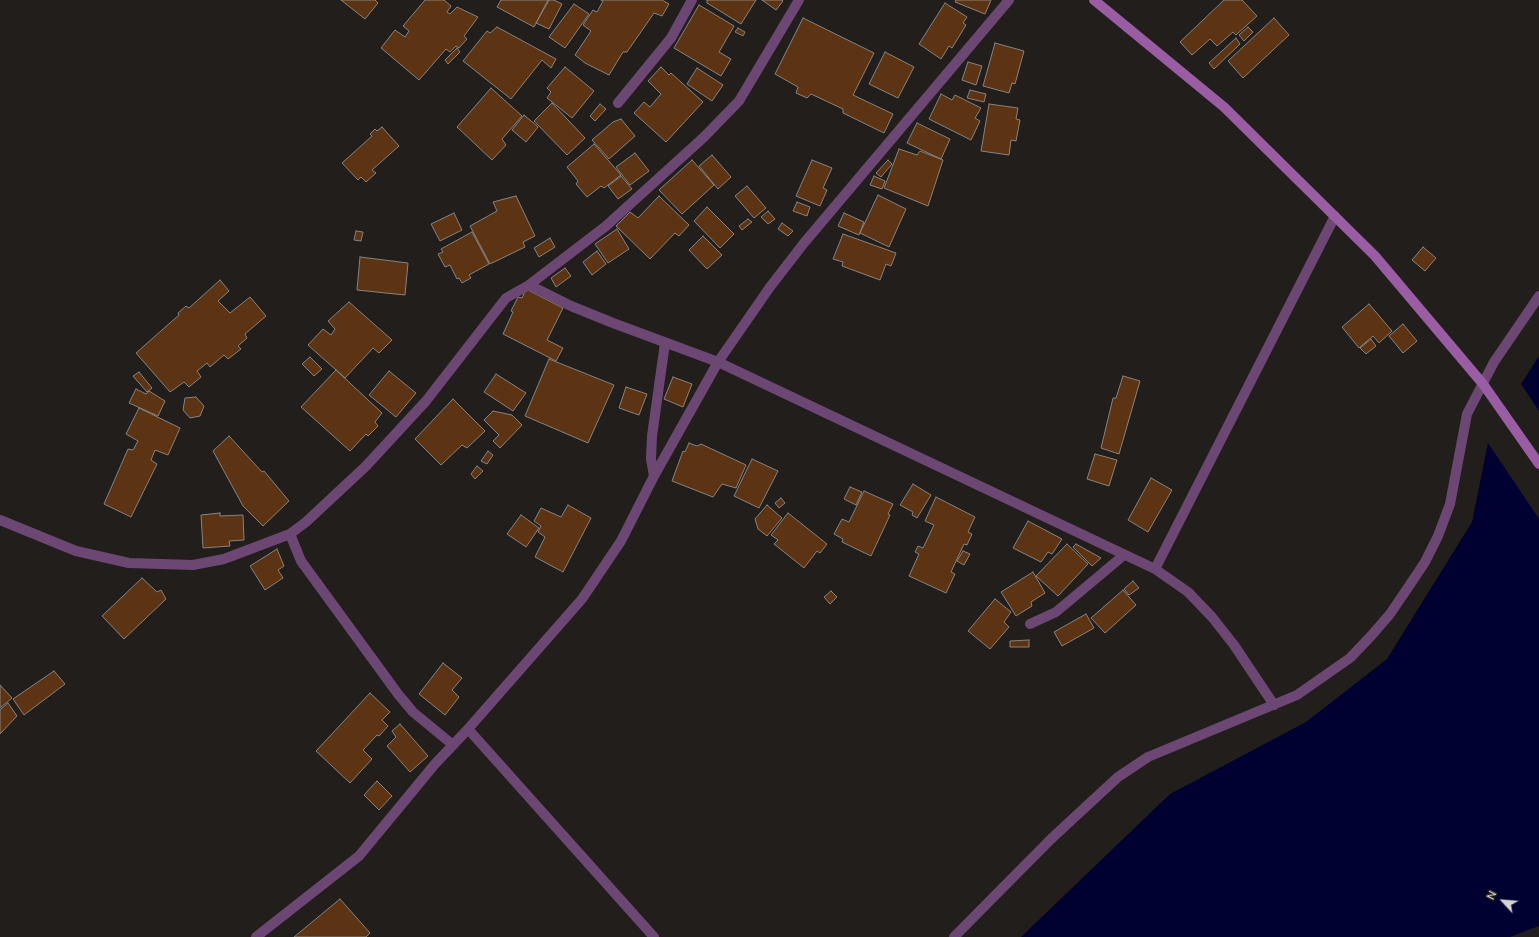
<!DOCTYPE html>
<style>
body{margin:0}
#map{position:relative;width:1539px;height:937px;overflow:hidden;background:#221e1c;font-family:"Nunito Sans",sans-serif}
canvas{display:block}
.north{position:absolute;left:1483px;top:881px;width:40px;height:40px;-webkit-text-stroke:3px #181513;paint-order:stroke;rotate:296deg;font-size:11px;font-weight:700;line-height:16px;text-align:center;color:#d7d5d3}
.north::after{content:'';display:block;margin:auto;width:14px;height:18px;background:#d7d5d3;clip-path:polygon(50% 0,100% 100%,50% 72%,0 100%)}
</style>
<div id="map">
<canvas width="1539" height="937"></canvas>
<div class="north">N</div>
</div>
<script>
const ctx = document.querySelector('canvas').getContext('2d');
ctx.lineJoin = 'round';
function fillPath(path, color) {
  ctx.fillStyle = color;
  ctx.fill(path, 'evenodd');
}
function poly(rows) {
  const path = new Path2D();
  for (const r of rows) {
    path.moveTo(r[0], r[1]);
    for (let i = 2; i < r.length; i += 2) path.lineTo(r[i], r[i + 1]);
  }
  return path;
}
function strokePath(path, color, width, dash) {
  ctx.strokeStyle = color;
  ctx.lineWidth = width;
  ctx.lineCap = dash ? 'butt' : 'round';
  ctx.setLineDash(dash || []);
  ctx.stroke(path);
}
fillPath(poly([
 [1539,356,1539,411,1521,384],
 [1488,443,1539,519,1539,926,1510,937,1021,937,1170,794,1306,722,1387,659,1472,522]
]), '#000031');
const building = poly([
 [341,0,375,0,378,3,365,19,341,0],
 [425,0,444,0,451,6,447,12,450,14,457,7,478,17,464,36,467,39,459,48,456,46,450,52,446,49,419,80,381,48,395,30,405,37,409,31,403,26,425,0],
 [501,0,548,0,534,27,497,7,501,0],
 [549,0,554,0,562,4,549,29,536,23,549,0],
 [601,0,662,0,669,4,662,16,654,13,627,52,623,52,609,75,585,63,575,55,591,31,583,25,593,10,597,12,603,1,601,0],
 [707,0,756,0,741,24,707,3,707,0],
 [762,0,782,0,783,1,776,10,762,0],
 [956,0,991,0,985,14,955,2,956,0],
 [1224,0,1242,0,1257,16,1236,35,1233,32,1217,46,1210,39,1192,55,1180,42,1224,0],
 [945,3,967,17,963,23,966,25,952,48,949,46,941,59,919,44,945,3],
 [574,4,589,14,565,48,549,37,574,4],
 [699,5,734,26,719,52,731,59,721,76,674,48,699,5],
 [803,18,874,53,853,95,893,114,884,133,843,113,843,109,811,94,807,98,796,93,798,87,775,74,803,18],
 [1274,18,1289,35,1243,78,1228,61,1274,18],
 [497,27,556,59,551,68,542,60,511,99,463,61,487,31,490,33,497,27],
 [1248,27,1253,32,1244,41,1239,35,1248,27],
 [738,28,745,32,743,36,735,32,738,28],
 [1236,38,1240,44,1214,69,1209,63,1236,38],
 [995,43,1024,51,1015,84,1012,83,1009,93,983,86,995,43],
 [457,48,460,52,448,64,445,60,457,48],
 [885,52,914,67,898,98,869,84,885,52],
 [968,62,982,66,976,85,962,80,968,62],
 [565,67,594,91,572,118,547,98,551,92,547,88,565,67],
 [661,67,669,75,671,73,703,102,666,142,634,113,644,102,650,107,661,94,648,81,661,67],
 [697,68,723,85,712,101,687,84,697,68],
 [491,88,522,116,502,139,506,145,492,160,457,127,491,88],
 [970,90,986,94,984,102,967,98,970,90],
 [941,94,952,100,955,95,981,108,975,118,980,121,971,140,929,119,941,94],
 [552,103,585,138,567,155,534,121,552,103],
 [600,104,606,109,595,121,590,116,600,104],
 [989,104,1018,108,1016,119,1020,120,1016,141,1011,140,1009,155,981,151,989,104],
 [524,115,538,127,526,142,512,130,524,115],
 [621,119,635,136,609,159,592,140,613,122,621,119],
 [917,123,950,139,941,159,907,143,917,123],
 [382,127,399,146,372,170,376,173,366,182,361,177,358,180,342,163,372,136,370,134,375,129,377,131,382,127],
 [594,144,621,175,604,188,601,186,587,197,576,184,578,181,567,167,594,144],
 [899,149,917,155,920,151,943,160,928,206,884,188,899,149],
 [635,153,649,171,630,185,616,167,635,153],
 [712,155,731,177,718,189,699,166,712,155],
 [692,160,714,185,682,214,659,190,692,160],
 [812,160,832,168,823,188,827,190,820,206,796,196,812,160],
 [888,160,892,164,881,177,876,173,888,160],
 [621,176,632,189,618,199,608,186,621,176],
 [874,176,885,181,882,189,870,185,874,176],
 [747,186,766,208,754,218,735,196,747,186],
 [878,195,906,209,889,247,860,233,878,195],
 [516,196,535,236,523,242,525,247,490,264,470,226,497,211,493,202,516,196],
 [659,196,689,225,679,236,675,233,650,259,616,226,630,212,638,218,659,196],
 [797,202,810,207,807,216,793,211,797,202],
 [707,207,734,234,720,248,694,221,707,207],
 [768,211,775,219,768,224,761,217,768,211],
 [454,213,462,230,440,241,431,224,454,213],
 [844,213,864,222,859,235,838,226,844,213],
 [748,219,752,222,742,230,739,226,748,219],
 [782,223,793,231,788,236,778,229,782,223],
 [617,229,629,249,608,263,595,244,617,229],
 [356,231,363,232,361,241,354,240,356,231],
 [472,232,489,264,469,275,471,278,462,283,459,278,457,279,450,265,445,267,438,254,443,252,441,249,472,232],
 [843,234,896,253,891,266,886,264,880,280,842,266,843,262,833,259,843,234],
 [703,236,722,255,707,269,689,250,703,236],
 [550,238,555,247,539,257,534,248,550,238],
 [1423,247,1436,258,1425,271,1412,260,1423,247],
 [597,251,606,264,592,275,583,262,597,251],
 [360,257,408,263,405,295,357,290,360,257],
 [565,268,571,276,556,287,551,278,565,268],
 [220,280,229,291,218,301,230,313,250,297,266,316,245,334,247,338,238,346,241,349,228,359,224,355,210,367,207,363,197,371,201,377,189,387,184,382,170,392,136,353,179,315,178,313,186,306,189,308,220,280],
 [526,289,563,308,547,340,563,348,556,361,503,334,513,312,511,311,518,297,522,298,526,289],
 [349,302,392,340,379,353,373,348,345,378,308,345,323,329,331,335,335,329,328,321,349,302],
 [1369,304,1392,331,1379,343,1373,336,1359,348,1342,327,1369,304],
 [1403,324,1417,341,1403,353,1389,336,1403,324],
 [1371,339,1376,346,1366,354,1360,348,1371,339],
 [310,357,322,369,314,376,302,364,310,357],
 [549,359,614,385,588,443,525,416,549,359],
 [336,370,382,413,375,422,378,426,368,436,366,434,350,451,301,407,336,370],
 [389,371,416,393,396,417,369,395,389,371],
 [139,372,152,388,147,392,133,376,139,372],
 [496,374,526,393,513,411,484,392,496,374],
 [1123,376,1140,381,1119,454,1101,448,1113,398,1116,398,1123,376],
 [673,377,692,384,683,407,664,399,673,377],
 [626,387,647,394,639,415,619,408,626,387],
 [136,389,146,394,149,391,165,401,158,416,129,403,136,389],
 [196,397,204,406,200,416,190,418,183,410,185,398,196,397],
 [453,399,485,431,467,448,462,445,441,465,415,439,453,399],
 [139,408,180,428,168,455,155,450,151,460,157,464,131,517,104,504,128,449,133,450,138,441,126,434,139,408],
 [493,411,512,415,522,425,500,448,493,441,499,435,484,420,493,411],
 [229,436,262,472,264,471,289,501,263,526,243,506,213,451,229,436],
 [689,443,697,446,701,444,746,465,736,488,722,484,713,497,672,481,683,451,685,452,689,443],
 [488,451,493,455,487,464,481,461,488,451],
 [1095,454,1117,460,1109,486,1087,479,1095,454],
 [752,459,778,471,759,508,734,496,752,459],
 [477,466,483,471,475,479,471,474,477,466],
 [1151,478,1172,490,1148,532,1128,520,1151,478],
 [913,484,931,495,917,518,912,515,913,512,900,505,913,484],
 [850,487,862,492,856,505,844,499,850,487],
 [864,491,893,504,888,514,890,515,871,556,842,542,843,539,834,534,842,519,849,522,864,491],
 [936,497,975,517,968,532,972,534,967,545,964,544,951,572,955,574,946,593,909,576,919,554,915,552,918,546,923,548,934,525,925,521,936,497],
 [781,498,785,503,779,508,775,503,781,498],
 [568,505,591,518,563,572,535,557,545,537,538,532,541,526,534,521,541,508,561,517,568,505],
 [767,505,782,518,767,536,758,529,755,519,767,505],
 [220,513,220,516,243,515,244,540,229,541,230,546,203,548,201,515,220,513],
 [788,513,827,544,820,553,817,551,804,568,774,544,778,540,771,535,788,513],
 [521,515,539,528,526,547,507,534,521,515],
 [1028,521,1062,539,1052,554,1048,552,1041,562,1013,548,1028,521],
 [1067,544,1088,564,1058,596,1036,576,1067,544],
 [1076,544,1101,558,1092,566,1073,547,1076,544],
 [277,549,284,566,278,570,283,578,265,590,250,566,277,549],
 [963,551,970,554,964,565,957,561,963,551],
 [1033,572,1045,593,1031,602,1032,606,1016,616,1001,592,1033,572],
 [142,578,157,592,161,590,166,599,124,639,102,616,142,578],
 [1133,581,1139,588,1129,595,1124,589,1133,581],
 [1123,590,1136,605,1105,633,1091,618,1123,590],
 [831,591,837,597,830,604,824,597,831,591],
 [995,599,1011,612,1004,622,1009,627,990,649,968,631,995,599],
 [1086,614,1094,628,1062,646,1054,632,1086,614],
 [1029,640,1029,647,1010,647,1010,641,1029,640],
 [443,663,462,678,452,690,459,697,445,715,419,694,443,663],
 [54,671,65,684,24,715,13,699,54,671],
 [0,685,12,698,0,708,0,685],
 [370,693,390,712,382,720,388,726,379,736,377,735,363,750,372,759,350,783,316,751,370,693],
 [8,703,17,716,0,734,0,710,8,703],
 [400,724,428,756,410,772,387,746,396,737,392,731,400,724],
 [377,781,392,796,379,810,364,795,377,781],
 [340,899,370,933,366,937,294,937,340,899]
]);
fillPath(building, '#5d3413');
strokePath(building, '#878380', 1);
strokePath(poly([
 [618,103,671,38,692,0],
 [529,285,571,306,613,323,718,362,1155,569,1188,592,1212,617,1234,645,1274,705],
 [654,476,651,459,652,436,665,343],
 [0,520,76,551,129,563,193,565,224,559,290,534,306,522,366,466,426,401,506,298,529,285,606,226,704,137,739,101,799,0],
 [290,534,301,561,398,694,413,712,453,745],
 [1155,569,1335,216],
 [1030,624,1056,612,1124,555],
 [468,729,654,937],
 [256,937,359,856,435,764,468,729,582,599,621,541,654,476,718,362,770,287,804,243,1009,0],
 [954,937,1051,839,1118,777,1148,757,1297,695,1350,658,1371,636,1390,614,1409,586,1425,562,1438,536,1450,504,1467,414,1494,362,1539,296]
]), '#6d4774', 10);
strokePath(poly([
 [1094,0,1224,107,1375,256,1483,384,1539,464]
]), '#9a5da4', 10);
</script>
